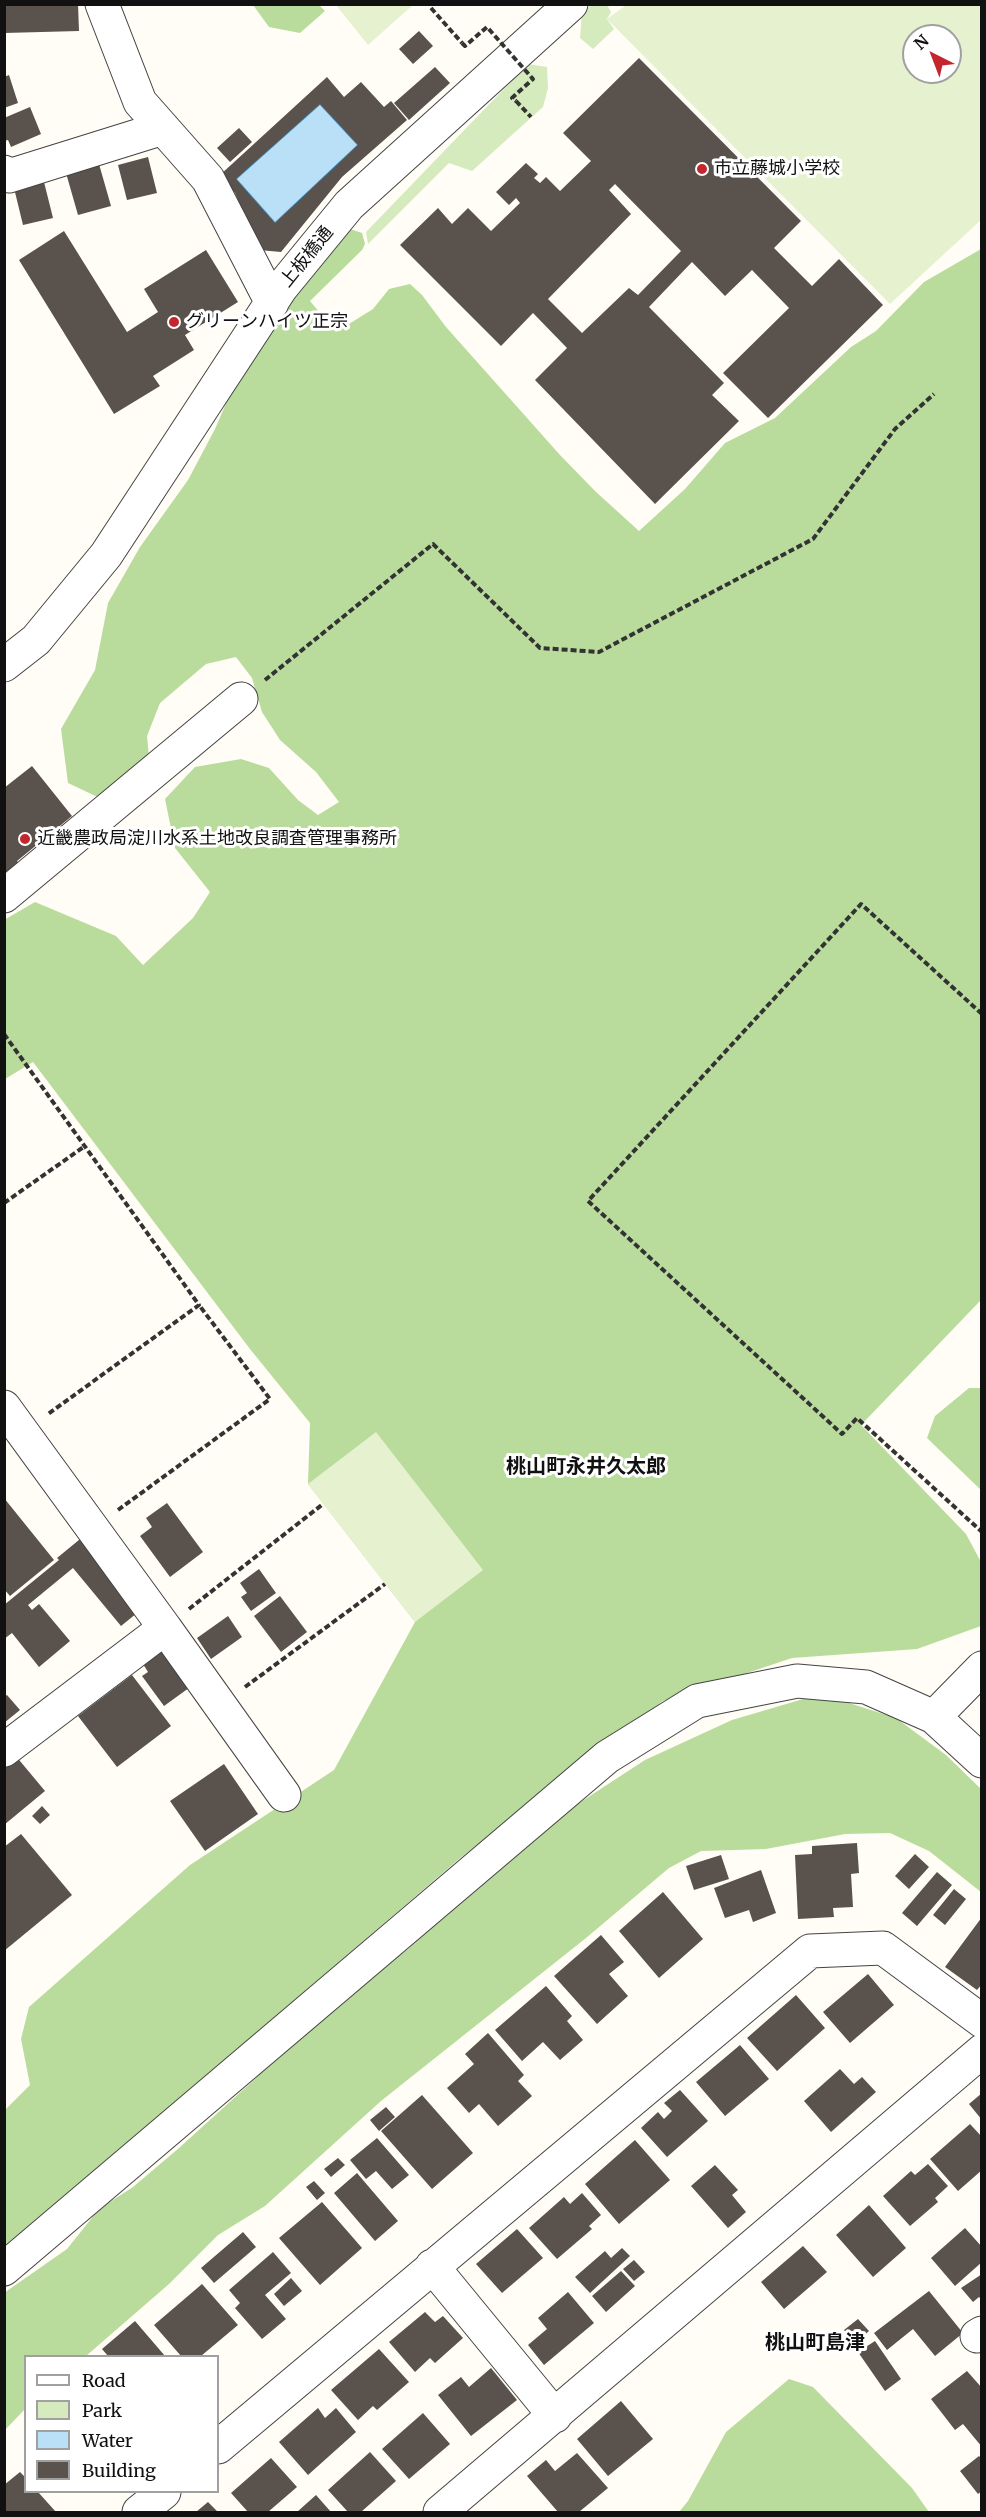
<!DOCTYPE html>
<meta charset="utf-8">
<style>
body{margin:0}
#map{position:relative;width:986px;height:2517px;overflow:hidden;background:#fffdf5;font-family:Merriweather,serif}
canvas{display:block}
.frame{position:absolute;inset:0;border:6px solid #111;pointer-events:none}
.legend{position:absolute;left:24px;top:2355px;width:195px;height:138px;box-sizing:border-box;background:#fff;border:2px solid #a0a0a0;margin:0;padding:8px 10px;list-style:none;font-size:18px;color:#111}
.legend li{display:flex;align-items:center;gap:12px;height:30px}
.legend b{width:30px;border:2px solid #a0a0a0}
.north{position:absolute;left:902px;top:24px;width:60px;height:60px;box-sizing:border-box;background:#fff;border:2px solid #a0a0a0;border-radius:50%;rotate:318deg;font-size:16px;font-weight:700;line-height:24px;text-align:center;color:#111}
.north::after{content:'';display:block;margin:auto;width:21px;height:27px;background:#c4262e;clip-path:polygon(50% 0,100% 100%,50% 72%,0 100%)}
</style>
<div id="map">
<canvas width="986" height="2517"></canvas>
<div class="frame"></div>
<ul class="legend">
<li><b style="height:8px;background:#fff"></b>Road</li>
<li><b style="height:16px;background:#d5ebbd"></b>Park</li>
<li><b style="height:16px;background:#b9e0f7"></b>Water</li>
<li><b style="height:16px;background:#5a524d"></b>Building</li>
</ul>
<div class="north">N</div>
</div>
<script>
const ctx = document.querySelector('canvas').getContext('2d');
ctx.lineJoin = 'round';
function fillPath(path, color) {
  ctx.fillStyle = color;
  ctx.fill(path, 'evenodd');
}
function poly(rows) {
  const path = new Path2D();
  for (const r of rows) {
    path.moveTo(r[0], r[1]);
    for (let i = 2; i < r.length; i += 2) path.lineTo(r[i], r[i + 1]);
  }
  return path;
}
function strokePath(path, color, width, dash) {
  ctx.strokeStyle = color;
  ctx.lineWidth = width;
  ctx.lineCap = dash ? 'butt' : 'round';
  ctx.setLineDash(dash || []);
  ctx.stroke(path);
}
function write(font, color, halo, rows, align = 'center') {
  ctx.font = font + ' Merriweather,"Noto Sans JP",serif';
  ctx.lineWidth = 6;
  ctx.setLineDash([]);
  ctx.textBaseline = 'middle';
  ctx.strokeStyle = halo;
  ctx.fillStyle = color;
  for (const [text, x, y, turn = 0] of rows) {
    ctx.save();
    ctx.translate(x, y);
    ctx.rotate((+turn || 0) * Math.PI / 180);
    ctx.textAlign = isNaN(turn) ? turn : align;
    if (halo) ctx.strokeText(text, 0, 0);
    ctx.fillText(text, 0, 0);
    ctx.restore();
  }
}
fillPath(poly([
 [592,5,607,5,611,12,607,19,614,29,593,49,580,38,582,12],
 [528,64,547,67,548,88,543,107,472,171,449,163,368,244,366,232]
]), '#d5ebbd');
fillPath(poly([
 [253,5,319,5,325,11,300,33,269,27],
 [350,229,362,233,365,244,362,250,310,301,336,332,373,309,389,289,410,284,422,295,446,327,560,455,595,491,639,531,685,489,725,443,775,418,851,347,876,331,924,282,981,249,981,1300,861,1425,966,1534,981,1562,981,1626,917,1649,792,1658,663,1701,459,1859,5,2248,5,2110,30,2085,21,2039,29,2007,190,1865,334,1770,415,1622,308,1484,310,1423,250,1349,33,1062,5,1079,4,920,35,902,116,936,143,965,193,918,210,892,175,848,165,799,195,767,241,759,269,768,298,800,318,815,339,802,316,772,280,740,262,712,252,678,236,657,206,664,160,703,147,736,150,768,104,800,68,783,61,729,95,670,108,603,140,547,188,480,215,429,239,373,259,336],
 [969,1388,981,1388,981,1490,927,1438,935,1416],
 [810,1697,849,1703,896,1718,946,1755,981,1789,981,1892,929,1851,890,1833,845,1834,766,1849,701,1851,669,1868,586,1938,381,2101,265,2206,218,2235,169,2284,86,2356,26,2356,25,2409,5,2430,4,2293,67,2249,99,2209,133,2187,179,2148,255,2079,291,2039,350,1989,407,1950,502,1863,576,1805,645,1760,732,1720],
 [789,2379,813,2387,912,2488,929,2512,679,2512,688,2501,726,2432]
]), '#b9dc9c');
fillPath(poly([
 [336,5,413,5,368,45],
 [626,5,981,5,981,220,890,304,607,19],
 [914,36,950,36,950,72,914,72],
 [376,1432,483,1570,415,1622,308,1484]
]), '#e6f2cf');
const water = poly([
 [320,104,358,145,275,223,236,179,320,104]
]);
fillPath(water, '#b9e0f7');
strokePath(water, '#3f96cf', 1.5);
fillPath(poly([
 [4,4,78,4,79,31,4,33],
 [419,31,433,46,413,64,399,49],
 [639,58,801,221,774,248,812,286,839,259,883,305,768,418,723,373,789,308,752,270,725,296,692,262,649,307,724,383,712,395,739,421,655,504,535,380,567,348,533,313,501,346,400,245,438,208,452,224,468,208,491,231,520,203,516,198,509,205,496,192,526,163,538,174,534,178,540,183,546,177,560,191,591,161,563,133],
 [615,184,681,251,638,295,629,288,582,333,548,299,631,214,609,190],
 [435,67,450,83,409,120,394,103],
 [9,75,18,103,4,108,4,77],
 [327,77,344,97,361,82,384,107,391,101,407,120,342,177,281,252,259,250,235,193,220,175],
 [320,104,358,145,275,223,236,179],
 [30,107,41,134,11,147,8,140,4,141,4,118],
 [239,128,252,142,230,162,217,148],
 [148,157,157,193,127,200,118,165],
 [99,164,111,206,78,215,66,173],
 [44,182,53,218,23,225,14,188],
 [64,231,127,332,158,312,144,289,206,250,238,302,185,335,194,350,153,376,160,386,114,414,19,260],
 [32,766,72,816,17,861,21,866,4,880,4,788],
 [4,1498,54,1560,10,1596,4,1589],
 [167,1503,203,1552,170,1577,140,1536,152,1527,146,1518],
 [85,1535,142,1609,121,1626,73,1568,28,1605,32,1610,39,1604,70,1641,39,1667,12,1633,4,1639,4,1605,59,1560,57,1558],
 [259,1569,276,1593,251,1611,241,1597,247,1593,240,1583],
 [280,1596,307,1632,281,1652,254,1616],
 [228,1616,242,1637,211,1659,197,1638],
 [166,1648,193,1685,164,1706,142,1676,148,1672,143,1664],
 [132,1675,171,1726,117,1767,78,1716],
 [7,1695,20,1710,4,1723,4,1697],
 [15,1755,45,1791,4,1825,4,1763],
 [224,1764,258,1814,205,1851,170,1801],
 [42,1806,50,1815,40,1824,32,1816],
 [21,1834,72,1895,4,1951,4,1847],
 [857,1843,859,1873,851,1874,853,1907,833,1908,834,1917,798,1919,795,1855,812,1854,812,1846],
 [915,1854,929,1867,909,1889,895,1876],
 [721,1855,729,1879,694,1890,686,1866],
 [761,1870,776,1913,753,1922,749,1910,725,1918,714,1888],
 [937,1872,952,1885,917,1926,902,1913],
 [954,1889,966,1899,945,1925,933,1915],
 [663,1892,703,1939,659,1978,619,1931],
 [982,1917,982,1984,977,1990,945,1967],
 [601,1935,624,1962,609,1974,628,1996,597,2024,554,1976],
 [868,1974,894,2005,850,2043,823,2012],
 [546,1986,572,2016,567,2021,583,2040,560,2060,543,2042,522,2061,495,2030],
 [796,1995,825,2028,777,2071,747,2038],
 [488,2033,524,2075,518,2081,532,2096,498,2126,479,2104,469,2113,447,2088,474,2064,465,2054],
 [740,2045,769,2079,725,2116,696,2082],
 [840,2069,854,2084,862,2077,876,2092,831,2132,804,2101],
 [680,2090,708,2121,667,2157,641,2128,658,2112,664,2119,672,2111,664,2103],
 [982,2093,982,2120,969,2104],
 [422,2095,473,2153,432,2189,381,2131],
 [386,2107,395,2117,379,2131,370,2120],
 [970,2124,982,2137,982,2170,958,2191,930,2159],
 [377,2138,409,2175,392,2189,376,2171,366,2179,350,2160],
 [635,2140,670,2180,619,2224,585,2184],
 [338,2158,345,2165,331,2177,324,2169],
 [928,2164,948,2186,935,2198,938,2202,910,2226,883,2196,911,2171,915,2175],
 [715,2165,738,2190,732,2195,746,2212,728,2228,691,2186],
 [357,2173,398,2221,375,2241,334,2193],
 [314,2181,325,2193,317,2200,306,2187],
 [582,2193,601,2215,589,2226,592,2229,557,2259,529,2228,564,2197,570,2204],
 [322,2202,362,2248,320,2285,279,2238],
 [869,2205,906,2248,873,2277,836,2235],
 [965,2228,982,2247,982,2262,955,2286,931,2258],
 [517,2229,543,2258,502,2293,476,2264],
 [243,2232,256,2247,214,2283,201,2268],
 [803,2246,827,2272,784,2309,761,2282],
 [622,2248,630,2256,590,2293,575,2277,605,2251,611,2258],
 [273,2252,291,2273,265,2295,286,2319,262,2339,235,2308,240,2303,229,2290],
 [634,2260,645,2272,634,2281,623,2269],
 [621,2271,635,2286,606,2312,592,2296],
 [982,2274,982,2300,979,2297,973,2302,961,2288],
 [291,2278,302,2291,284,2306,274,2294],
 [202,2284,238,2325,201,2356,181,2356,154,2325],
 [929,2291,963,2333,935,2356,913,2329,887,2350,874,2333],
 [568,2292,594,2323,544,2365,528,2345,547,2329,538,2318],
 [425,2312,435,2322,443,2316,463,2338,435,2363,430,2358,415,2372,389,2342],
 [858,2319,869,2331,855,2343,844,2330],
 [135,2321,165,2356,108,2356,102,2349],
 [875,2341,901,2379,885,2391,858,2352],
 [379,2349,409,2382,377,2410,373,2406,358,2420,331,2390],
 [491,2368,517,2400,471,2436,438,2395,461,2377,469,2387],
 [967,2371,982,2388,982,2447,963,2424,955,2430,931,2399],
 [621,2401,653,2439,608,2476,577,2439],
 [318,2408,325,2418,336,2408,356,2432,308,2475,279,2442],
 [423,2413,450,2444,409,2479,382,2449],
 [370,2452,396,2481,361,2512,348,2512,328,2490],
 [577,2453,608,2488,579,2512,558,2512,527,2476,546,2460,555,2471],
 [979,2456,982,2459,982,2491,978,2494,960,2471],
 [271,2458,297,2487,268,2512,248,2512,231,2493],
 [20,2472,26,2478,26,2492,38,2492,56,2512,4,2512,4,2485],
 [316,2495,331,2512,297,2512],
 [208,2502,218,2512,196,2512]
]), '#5a524d');
const minor = poly([
 [102,4,140,102,208,179,272,303],
 [4,172,9,176,163,128],
 [4,665,36,640,106,555,281,288,349,205,571,4],
 [4,896,241,699],
 [4,1407,165,1628,4,1750],
 [165,1628,284,1795],
 [934,1717,982,1668],
 [432,2266,555,2416],
 [4,2269,607,1757,697,1701,797,1681,866,1687,934,1717,982,1761],
 [977,2336,982,2333],
 [218,2447,810,1951,883,1948,982,2021],
 [139,2512,164,2492],
 [440,2512,982,2051]
]);
strokePath(minor, '#444', 35);
strokePath(poly([
 [431,8,462,43],
 [516,101,531,117],
 [265,680,433,544,540,648,599,652,813,539,895,429,934,394],
 [982,1014,861,904,588,1201,842,1434,857,1418,982,1532],
 [4,1034,199,1305,48,1414],
 [4,1203,85,1146],
 [118,1510,270,1399,199,1305],
 [189,1609,323,1504],
 [245,1687,385,1584]
]), '#333', 4, [6, 3]);
strokePath(minor, '#fff', 33);
strokePath(poly([
 [462,43,465,46,487,27,533,79,512,98,516,101]
]), '#333', 4, [6, 3]);
for (const [x, y, r, color] of [
 [702,169,6,"#c4262e"],
 [174,322,6,"#c4262e"],
 [25,839,6,"#c4262e"]
]) {
  const dot = new Path2D();
  dot.arc(x, y, r, 0, 2 * Math.PI);
  ctx.fillStyle = color;
  ctx.fill(dot);
  strokePath(dot, '#fff', 2);
}
write('18px', '#111', '#fff', [
 ["市立藤城小学校",714,169],
 ["グリーンハイツ正宗",186,322],
 ["近畿農政局淀川水系土地改良調査管理事務所",37,839]
], 'left');
write('18px', '#111', '#fff', [
 ["上板橋通",307,257,-51]
]);
write('bold 20px', '#111', '#fff', [
 ["桃山町永井久太郎",586,1467],
 ["桃山町島津",815,2343]
]);
</script>
